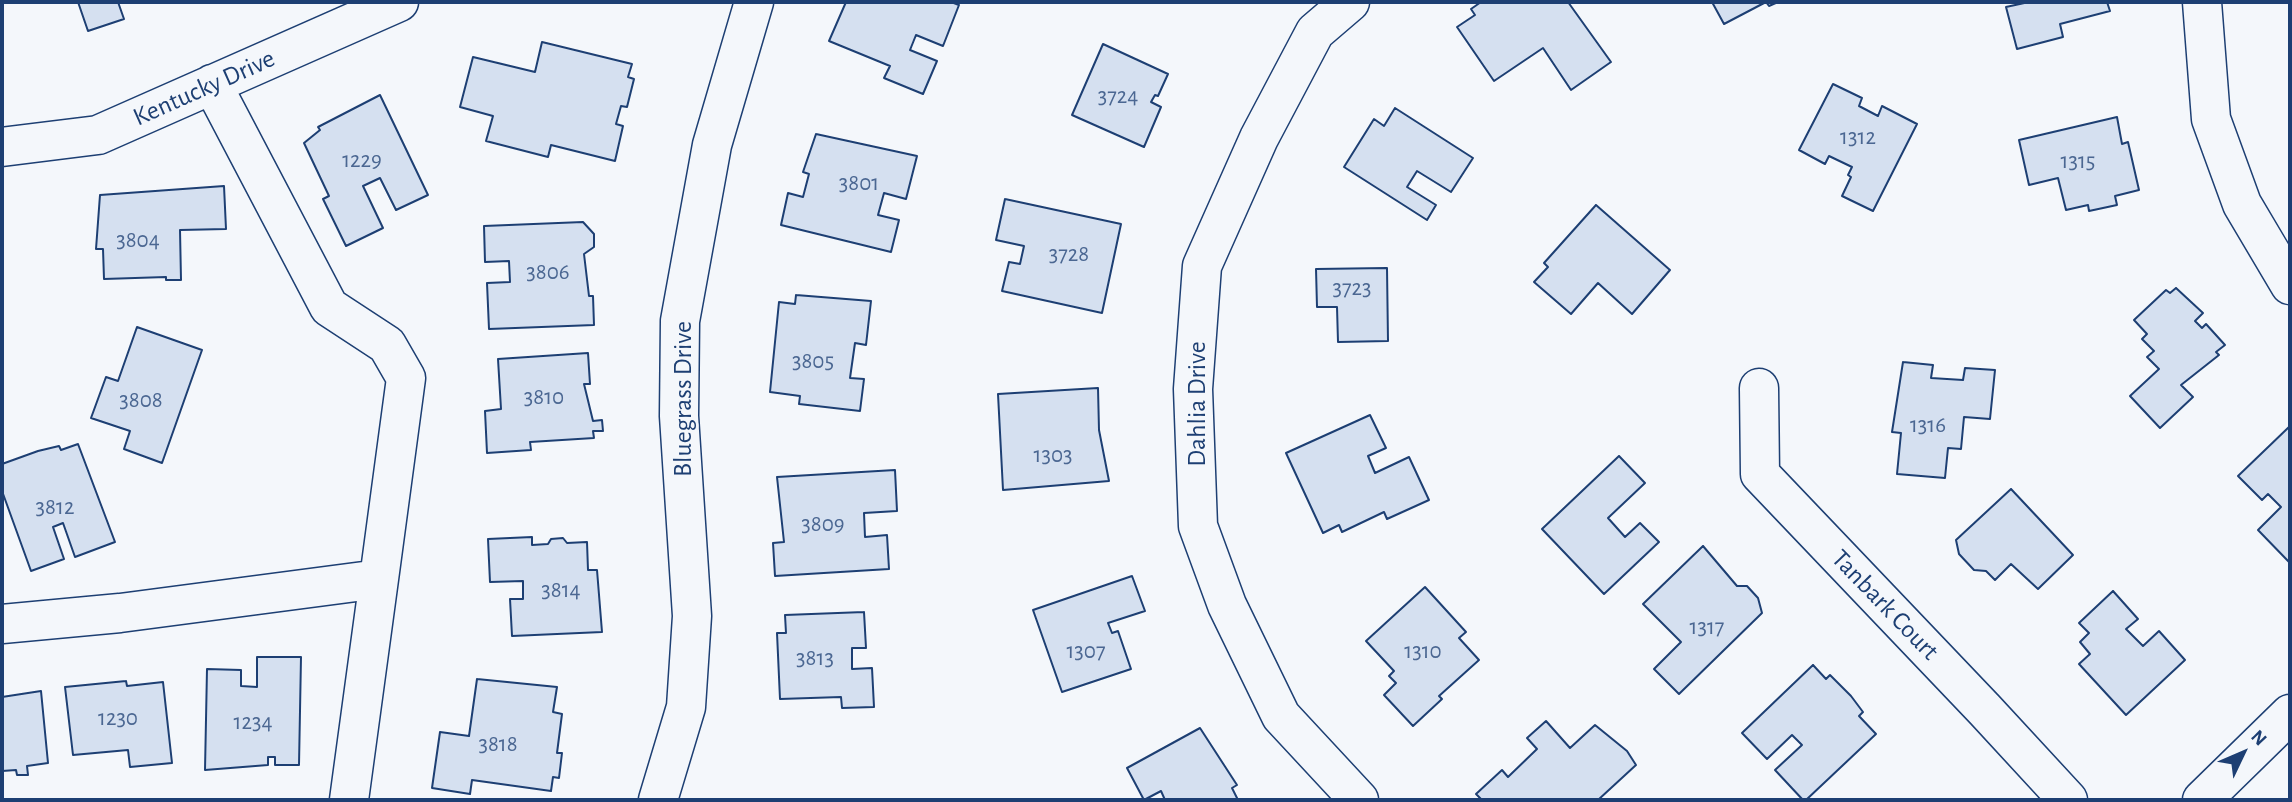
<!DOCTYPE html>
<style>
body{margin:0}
#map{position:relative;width:2292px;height:802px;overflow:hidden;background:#f4f7fb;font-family:"Alegreya Sans",sans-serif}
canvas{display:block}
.frame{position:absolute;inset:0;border:4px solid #1d3f73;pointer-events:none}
.north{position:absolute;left:2208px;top:718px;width:70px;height:70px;-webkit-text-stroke:5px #f4f7fb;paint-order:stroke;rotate:46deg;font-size:19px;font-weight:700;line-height:28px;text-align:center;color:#1d3f73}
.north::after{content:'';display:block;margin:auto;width:24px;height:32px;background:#1d3f73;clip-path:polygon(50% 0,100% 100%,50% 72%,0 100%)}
</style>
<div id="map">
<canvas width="2292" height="802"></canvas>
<div class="frame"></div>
<div class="north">N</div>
</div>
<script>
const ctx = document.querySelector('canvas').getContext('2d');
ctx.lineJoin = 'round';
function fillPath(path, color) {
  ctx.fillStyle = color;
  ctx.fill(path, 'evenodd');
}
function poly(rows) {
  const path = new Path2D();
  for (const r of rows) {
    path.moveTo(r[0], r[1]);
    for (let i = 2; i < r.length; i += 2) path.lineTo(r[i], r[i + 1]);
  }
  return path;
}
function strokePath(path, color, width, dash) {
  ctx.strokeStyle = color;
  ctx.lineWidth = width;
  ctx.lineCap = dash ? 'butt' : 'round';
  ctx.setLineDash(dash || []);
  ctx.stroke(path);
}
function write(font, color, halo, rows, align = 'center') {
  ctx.font = font + ' "Alegreya Sans",sans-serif';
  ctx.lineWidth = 5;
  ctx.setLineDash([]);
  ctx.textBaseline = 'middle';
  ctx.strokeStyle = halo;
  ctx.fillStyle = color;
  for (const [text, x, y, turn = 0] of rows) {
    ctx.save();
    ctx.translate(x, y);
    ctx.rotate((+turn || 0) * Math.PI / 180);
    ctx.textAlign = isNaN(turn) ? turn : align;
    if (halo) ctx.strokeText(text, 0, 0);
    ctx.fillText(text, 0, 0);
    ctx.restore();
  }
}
const building = poly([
 [78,2,118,2,124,19,88,31,78,2],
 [846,2,951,2,959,5,943,46,916,35,910,50,937,61,923,94,884,78,890,66,829,41,846,2],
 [1481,2,1568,2,1611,62,1571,90,1543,48,1494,81,1457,27,1475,15,1471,9,1481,2],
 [1712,2,1778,2,1769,6,1766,2,1724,24,1712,2],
 [2029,2,2107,2,2110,11,2060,24,2063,37,2017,49,2006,7,2029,2],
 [542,42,632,64,628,77,634,79,627,107,621,106,616,124,623,126,615,161,551,145,548,157,486,141,493,116,460,107,473,57,535,72,542,42],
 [1103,44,1168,74,1158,96,1155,95,1151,102,1161,107,1144,147,1072,115,1103,44],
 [1833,84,1862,98,1859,106,1878,116,1882,106,1917,124,1873,211,1842,196,1851,177,1848,175,1852,167,1829,156,1825,164,1799,150,1833,84],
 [380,95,428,195,396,210,380,178,363,186,383,228,346,246,323,199,329,196,304,143,320,130,318,127,380,95],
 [1395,108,1473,158,1451,192,1417,171,1407,187,1436,205,1427,220,1344,167,1374,119,1384,126,1395,108],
 [2117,117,2122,144,2128,142,2139,190,2115,196,2117,205,2089,211,2088,205,2066,210,2058,178,2029,185,2019,140,2117,117],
 [816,134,917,156,906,199,884,193,878,215,899,220,891,252,781,225,788,193,803,197,809,174,803,172,816,134],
 [224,186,226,229,180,230,181,280,166,280,166,277,104,279,103,249,96,249,100,195,224,186],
 [1005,199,1121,224,1102,313,1002,291,1009,262,1020,264,1024,246,996,240,1005,199],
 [1596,205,1670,270,1632,314,1598,283,1571,314,1534,282,1548,267,1544,263,1596,205],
 [583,222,594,234,594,247,584,254,589,296,593,296,594,325,489,329,487,283,510,282,509,261,485,262,484,226,583,222],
 [1387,268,1388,341,1338,342,1337,307,1317,307,1316,269,1387,268],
 [2176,288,2203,313,2195,321,2202,328,2206,324,2225,345,2216,352,2219,355,2181,385,2193,397,2160,428,2130,396,2159,369,2147,357,2154,351,2142,339,2147,334,2134,320,2166,290,2170,293,2176,288],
 [796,295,871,301,866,345,855,343,850,378,864,379,860,411,799,404,800,396,770,392,779,302,795,304,796,295],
 [137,327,202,350,162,463,124,449,130,431,91,418,106,377,118,381,137,327],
 [588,353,590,384,584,384,593,421,602,420,603,431,593,431,594,438,530,442,531,450,487,453,485,411,501,409,498,359,588,353],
 [1903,362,1933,365,1931,378,1963,380,1965,368,1995,370,1990,419,1964,417,1961,449,1948,448,1945,478,1897,474,1901,433,1892,432,1903,362],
 [1098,388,1099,430,1109,481,1003,490,998,394,1098,388],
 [1370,415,1386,448,1368,456,1375,473,1409,457,1429,500,1387,519,1384,512,1342,532,1339,525,1323,533,1286,453,1370,415],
 [2290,426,2290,560,2289,562,2258,530,2281,507,2268,494,2262,500,2238,476,2290,426],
 [78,444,115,542,75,557,63,523,53,527,64,559,31,571,2,491,2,464,38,451,59,446,61,450,78,444],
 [1619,456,1645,483,1608,518,1625,537,1640,523,1659,542,1604,594,1542,529,1619,456],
 [895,470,897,511,864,513,865,537,887,535,889,569,775,576,773,543,784,542,777,477,895,470],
 [2011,489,2073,555,2038,589,2011,564,1995,580,1986,571,1974,570,1959,554,1956,540,2011,489],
 [532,537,532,545,548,544,551,539,563,538,567,543,587,542,588,570,597,570,602,632,512,636,510,599,523,599,523,581,490,582,488,539,532,537],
 [1703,546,1737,586,1747,586,1758,598,1762,613,1679,694,1654,669,1681,642,1643,604,1703,546],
 [1132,576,1145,611,1108,623,1112,633,1118,631,1131,669,1062,692,1033,610,1132,576],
 [1425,587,1466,632,1459,638,1479,660,1439,696,1442,699,1413,726,1384,695,1396,683,1389,676,1394,671,1366,641,1425,587],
 [2113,591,2138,619,2126,629,2143,646,2159,631,2185,660,2126,715,2079,664,2090,654,2080,642,2089,633,2079,623,2113,591],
 [864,612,866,648,852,648,852,669,872,668,874,707,842,708,841,697,780,699,777,633,786,633,785,615,864,612],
 [257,657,301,657,299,765,275,765,275,757,268,757,268,765,205,770,207,669,241,670,241,686,257,687,257,657],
 [1813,665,1826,679,1830,675,1851,696,1863,712,1859,716,1876,734,1806,800,1803,800,1775,770,1802,745,1792,735,1767,759,1742,733,1813,665],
 [477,679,557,687,553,712,562,714,557,753,562,753,559,778,553,777,551,791,472,780,470,794,432,788,440,732,469,736,477,679],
 [126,681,127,686,163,682,172,763,130,767,128,750,73,755,65,687,126,681],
 [41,691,48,763,27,766,28,775,17,775,16,770,2,771,2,697,41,691],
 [1546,721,1570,748,1595,725,1627,751,1636,765,1598,800,1482,800,1476,794,1502,770,1508,777,1537,749,1527,738,1546,721],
 [1200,728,1237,785,1232,788,1238,800,1165,800,1161,791,1144,800,1127,768,1200,728]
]);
fillPath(building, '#d5e0f0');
strokePath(building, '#1d3f73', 2);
const minor = poly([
 [1350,2,1315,32,1259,138,1202,266,1193,389,1198,526,1227,605,1281,716,1359,800],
 [2202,2,2211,119,2242,204,2290,285],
 [212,84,329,307,387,345,406,378,379,579],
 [2,147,98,135,399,2],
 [1759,388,1760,474,1985,710,2068,800],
 [2,624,120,613,379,579,349,800],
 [658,800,686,707,692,616,679,416,680,321,712,145,754,2],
 [2202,800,2290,714]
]);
strokePath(minor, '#1d3f73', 41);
strokePath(minor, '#f4f7fb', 38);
write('23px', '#4b6792', null, [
 ["3724",1118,96],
 ["1312",1858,137],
 ["1229",362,160],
 ["1315",2078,161],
 ["3801",859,183],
 ["3804",138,240],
 ["3728",1069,254],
 ["3806",548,272],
 ["3723",1352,288],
 ["3805",813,361],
 ["3810",544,397],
 ["3808",141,400],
 ["1316",1928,425],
 ["1303",1053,455],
 ["3812",55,507],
 ["3809",823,524],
 ["3814",561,590],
 ["1317",1707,627],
 ["1307",1086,651],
 ["1310",1423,651],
 ["3813",815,658],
 ["1230",118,718],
 ["1234",253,722],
 ["3818",498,744]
]);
write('26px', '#1d3f73', '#f4f7fb', [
 ["Kentucky Drive",204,88,-24],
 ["Bluegrass Drive",683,399,-90],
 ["Dahlia Drive",1197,404,-90],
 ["Tanbark Court",1885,605,46]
]);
</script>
